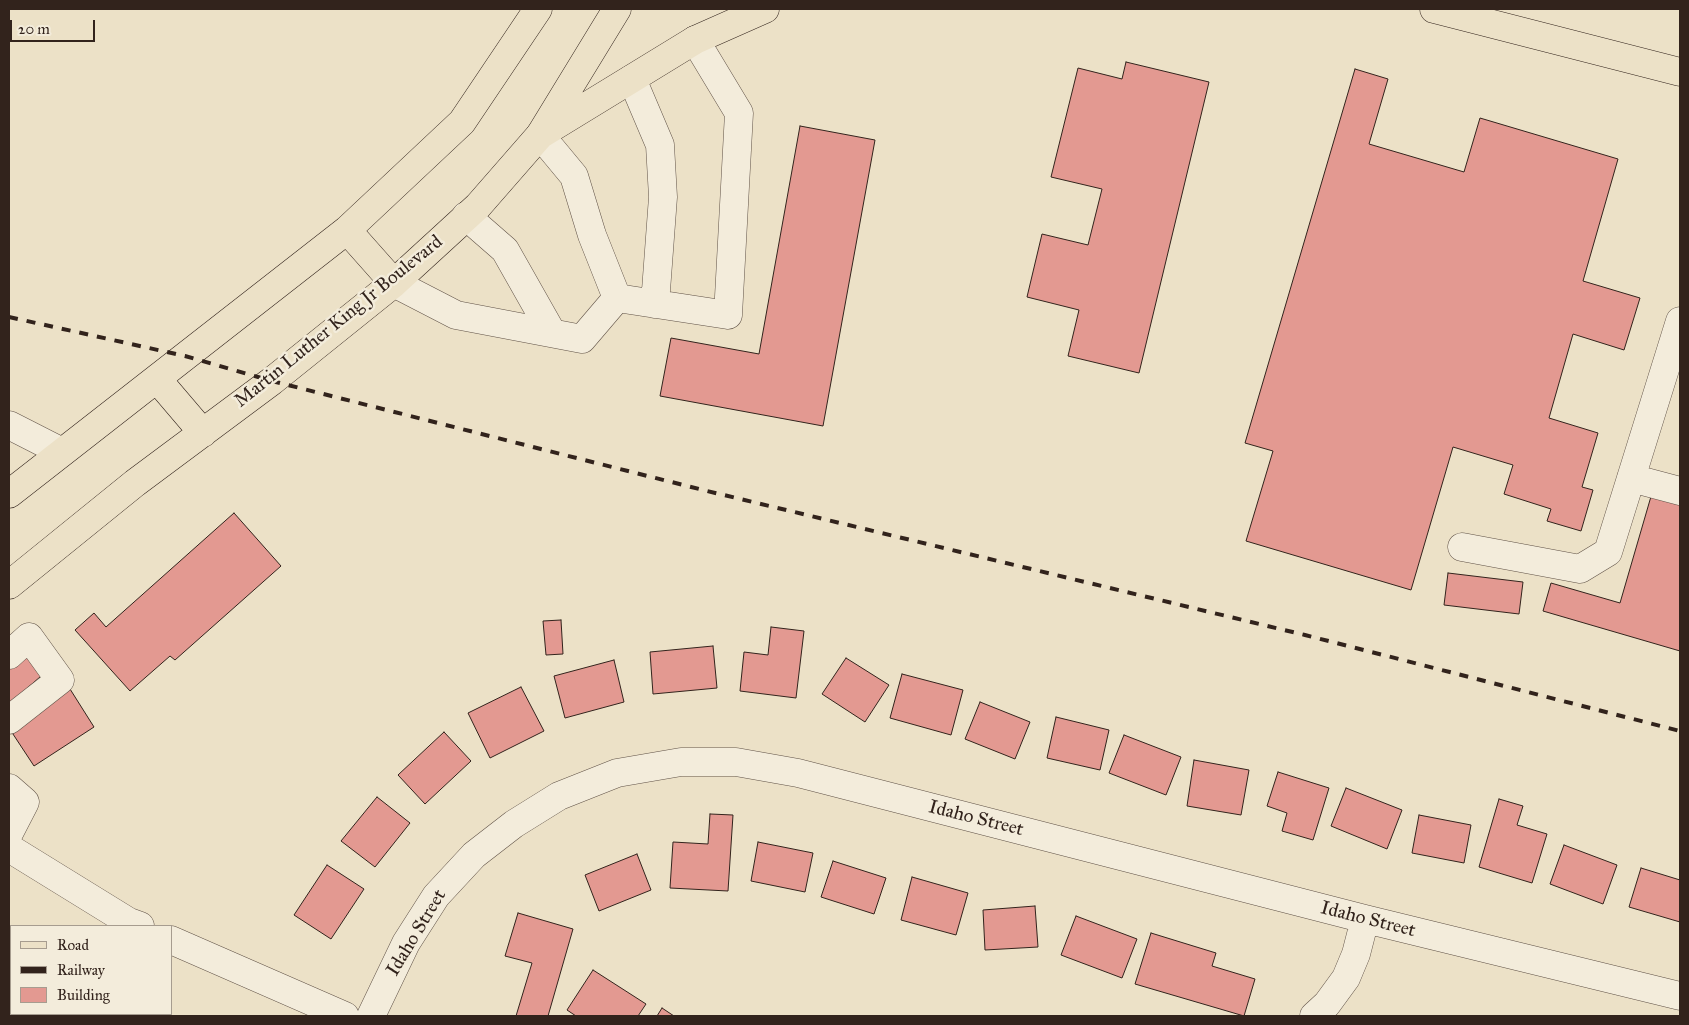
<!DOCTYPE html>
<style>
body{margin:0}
#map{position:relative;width:1689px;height:1025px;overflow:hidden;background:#ece1c7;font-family:"IM FELL Great Primer",serif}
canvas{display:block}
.frame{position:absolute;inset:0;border:10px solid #32231c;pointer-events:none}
.legend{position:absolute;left:10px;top:925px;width:162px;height:90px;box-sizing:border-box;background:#f3ecdb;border:1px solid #a69c8f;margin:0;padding:6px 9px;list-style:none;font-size:15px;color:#32231c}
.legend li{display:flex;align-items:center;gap:10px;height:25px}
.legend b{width:25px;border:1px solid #a69c8f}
.scale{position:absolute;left:10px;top:20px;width:85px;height:22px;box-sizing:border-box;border:2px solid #32231c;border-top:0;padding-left:6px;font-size:15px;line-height:18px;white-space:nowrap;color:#32231c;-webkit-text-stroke:4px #f3ecdb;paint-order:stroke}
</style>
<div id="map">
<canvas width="1689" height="1025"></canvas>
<div class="frame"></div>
<ul class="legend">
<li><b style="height:6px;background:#ece1c7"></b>Road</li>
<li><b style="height:6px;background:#32231c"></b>Railway</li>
<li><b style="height:14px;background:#e39991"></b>Building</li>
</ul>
<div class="scale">20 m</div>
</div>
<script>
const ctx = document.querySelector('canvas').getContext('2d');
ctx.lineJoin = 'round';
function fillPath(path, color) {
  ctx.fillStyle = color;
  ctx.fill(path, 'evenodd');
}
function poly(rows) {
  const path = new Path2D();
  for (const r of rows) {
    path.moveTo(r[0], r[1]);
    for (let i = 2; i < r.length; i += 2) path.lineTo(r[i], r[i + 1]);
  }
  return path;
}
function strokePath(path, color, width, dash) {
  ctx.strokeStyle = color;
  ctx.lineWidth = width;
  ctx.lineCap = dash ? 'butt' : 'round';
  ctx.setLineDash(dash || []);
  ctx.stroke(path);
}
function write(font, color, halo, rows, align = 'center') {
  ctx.font = font + ' "IM FELL Great Primer",serif';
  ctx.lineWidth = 5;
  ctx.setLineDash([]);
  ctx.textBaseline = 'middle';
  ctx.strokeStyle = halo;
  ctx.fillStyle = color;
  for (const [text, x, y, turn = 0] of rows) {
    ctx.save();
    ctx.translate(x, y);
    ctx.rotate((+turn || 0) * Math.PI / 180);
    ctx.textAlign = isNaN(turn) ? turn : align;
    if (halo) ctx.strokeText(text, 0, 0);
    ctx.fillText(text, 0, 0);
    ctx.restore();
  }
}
const building = poly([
 [1126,62,1209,82,1139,373,1068,356,1079,310,1027,297,1042,234,1088,245,1102,189,1051,177,1078,68,1122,79,1126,62],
 [1355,69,1388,79,1369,144,1464,172,1480,118,1618,159,1583,281,1640,298,1624,350,1573,334,1549,418,1598,433,1582,487,1593,490,1581,531,1547,521,1551,509,1504,494,1513,465,1453,447,1411,590,1246,541,1273,451,1245,443,1355,69],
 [800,126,875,140,823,426,660,396,671,338,759,354,800,126],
 [1652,493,1680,502,1680,651,1543,611,1551,583,1620,603,1652,493],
 [234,513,281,566,175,660,170,656,130,691,75,630,94,613,106,627,234,513],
 [1448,573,1523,582,1519,614,1444,605,1448,573],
 [561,620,563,654,546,655,543,621,561,620],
 [771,627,804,631,796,698,740,691,744,652,768,655,771,627],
 [26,645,48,670,9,704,9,660,26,645],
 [713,646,717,688,653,694,650,652,713,646],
 [846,658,889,685,865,722,822,694,846,658],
 [614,660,624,702,565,718,554,676,614,660],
 [902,674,963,690,951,735,890,718,902,674],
 [521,687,544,731,490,758,468,713,521,687],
 [70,689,94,727,34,766,9,728,70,689],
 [980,702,1030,722,1015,759,965,739,980,702],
 [1056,717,1109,730,1100,770,1047,758,1056,717],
 [444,732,471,761,425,804,398,775,444,732],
 [1124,735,1181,757,1166,795,1109,773,1124,735],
 [1194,760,1249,770,1241,815,1187,806,1194,760],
 [1278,772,1329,788,1313,840,1282,831,1287,813,1267,806,1278,772],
 [1346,788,1402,810,1387,849,1331,826,1346,788],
 [377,797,410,823,375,867,341,841,377,797],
 [1499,799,1523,806,1517,825,1547,834,1532,883,1479,867,1499,799],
 [710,814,733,815,728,891,670,888,673,842,708,844,710,814],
 [1419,815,1471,825,1464,863,1412,853,1419,815],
 [758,842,813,853,805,892,751,881,758,842],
 [1564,845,1617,865,1603,904,1550,884,1564,845],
 [637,854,651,890,599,911,585,875,637,854],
 [833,861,886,878,874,914,821,897,833,861],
 [327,865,364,889,331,939,294,915,327,865],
 [1641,868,1680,880,1680,922,1629,907,1641,868],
 [912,877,968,893,956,935,901,920,912,877],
 [1035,906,1038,947,985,950,983,910,1035,906],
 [518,913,573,929,548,1016,516,1016,532,963,505,956,518,913],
 [1076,916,1137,939,1122,978,1061,955,1076,916],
 [1151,933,1216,953,1212,966,1255,979,1244,1016,1135,984,1151,933],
 [9,952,11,953,11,986,9,990,9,952],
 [593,970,646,1004,638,1016,576,1016,567,1010,593,970],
 [662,1008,674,1016,657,1016,662,1008],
 [33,1014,76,1014,74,1016,37,1016,33,1014],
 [101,1014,127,1014,132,1016,100,1016,101,1014]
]);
fillPath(building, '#e39991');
strokePath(building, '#32231c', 1);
const minor = poly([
 [632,79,660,145,663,197,655,304],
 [540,135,574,176,592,235,617,298],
 [466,216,505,250,552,333],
 [394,283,456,315,582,339,617,298,728,315,739,113,695,40],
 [9,425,62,452],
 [1631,478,1680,491],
 [1462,547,1580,569,1608,552,1680,321],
 [9,655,29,637,60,680,9,720],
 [9,788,25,802,9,833],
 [9,848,129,922,140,926],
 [171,940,345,1016],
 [371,1016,406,943,436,896,474,855,514,824,559,796,617,773,681,762,736,762,798,773,1365,919,1680,996],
 [1314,1016,1327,1004,1346,978,1356,954,1365,919]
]);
const major = poly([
 [1434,9,1680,72],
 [543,133,695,40,765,9],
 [347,230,394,283],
 [157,379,203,433],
 [9,494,347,230,462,122,538,9],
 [9,585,135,483,272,381,394,283,478,206,540,135,617,9]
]);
strokePath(minor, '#605247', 29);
strokePath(major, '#32231c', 29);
strokePath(minor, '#f3ecdb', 28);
strokePath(major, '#ece1c7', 28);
strokePath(poly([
 [9,317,185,356,272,381,703,490,1305,635,1680,731]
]), '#32231c', 4, [9, 9]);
write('19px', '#32231c', '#f3ecdb', [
 ["Martin Luther King Jr Boulevard",339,322,-39],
 ["Idaho Street",976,819,14],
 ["Idaho Street",1368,920,14],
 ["Idaho Street",417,933,-59]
]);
</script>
